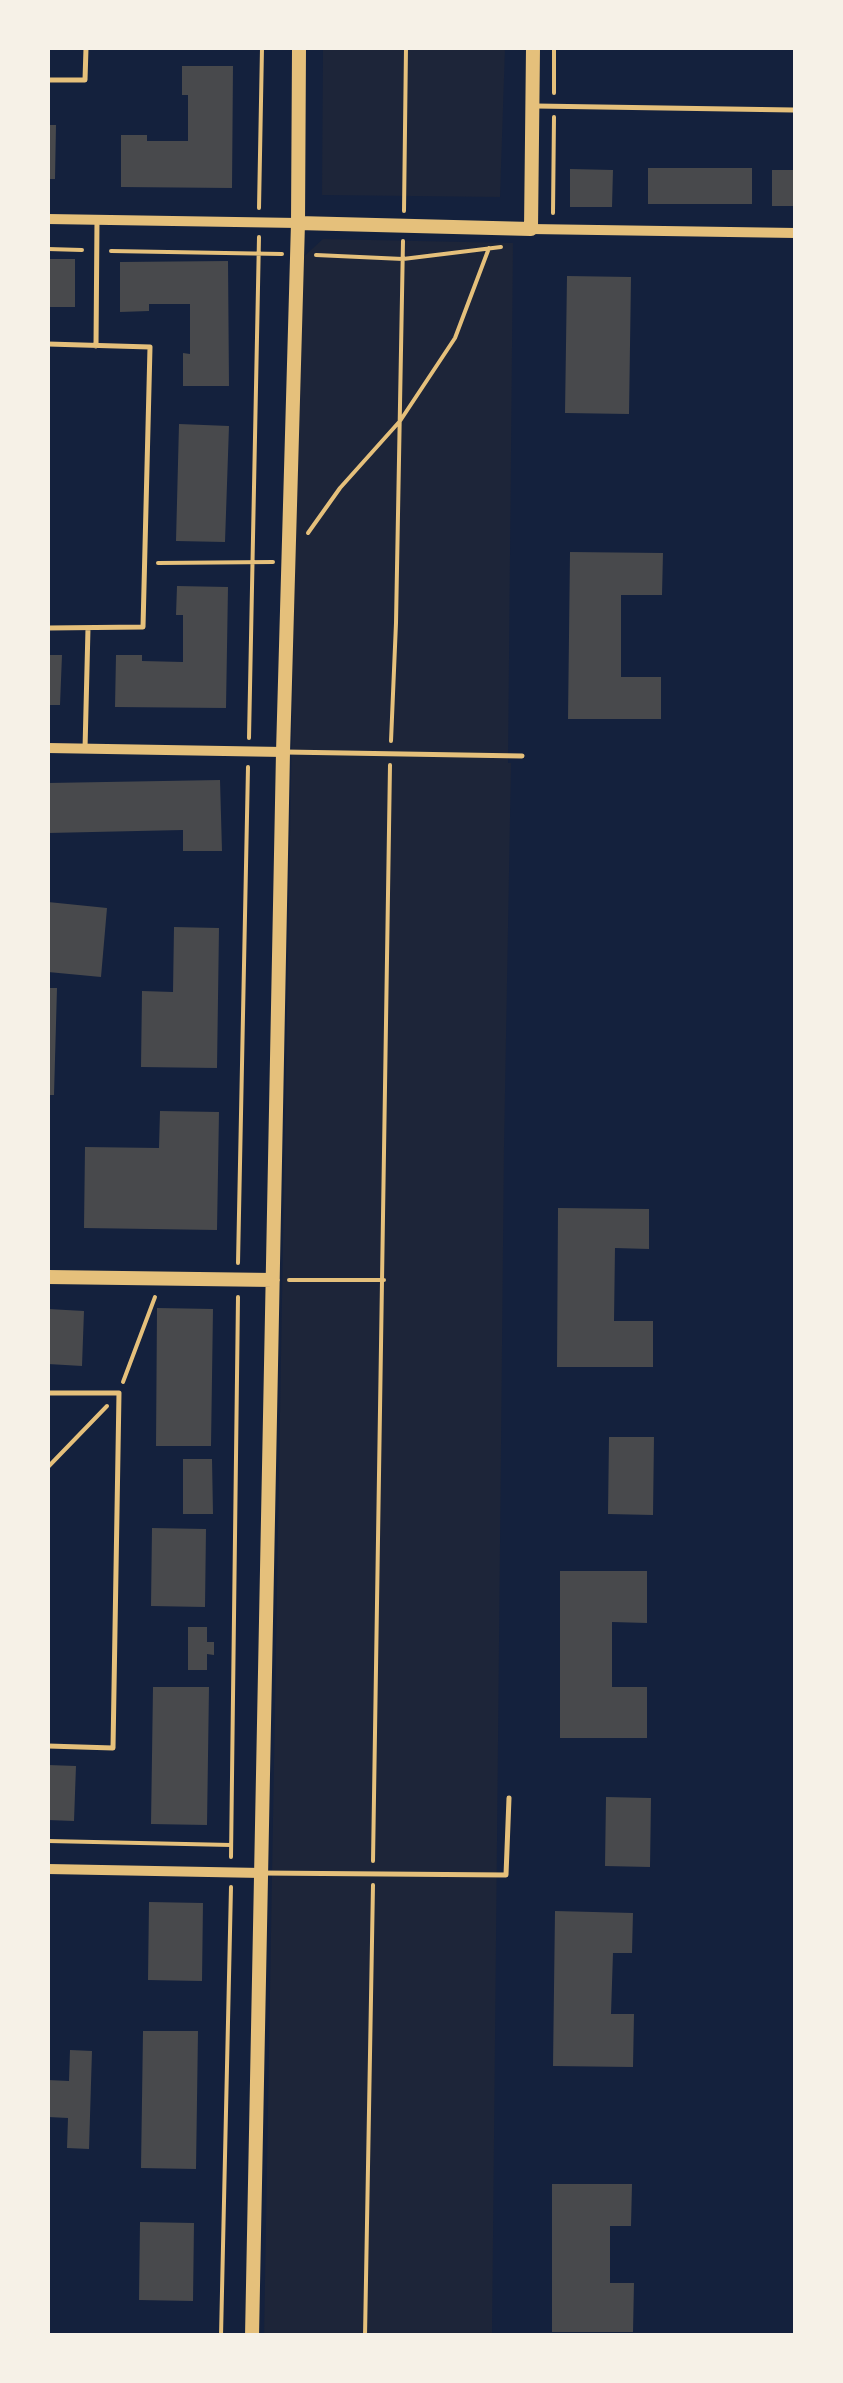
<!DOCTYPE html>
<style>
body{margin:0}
#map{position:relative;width:843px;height:2383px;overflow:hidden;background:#14213d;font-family:"Nunito Sans",sans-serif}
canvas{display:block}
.frame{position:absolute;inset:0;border:50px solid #f6f1e7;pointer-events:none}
</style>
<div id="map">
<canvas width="843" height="2383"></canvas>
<div class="frame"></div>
</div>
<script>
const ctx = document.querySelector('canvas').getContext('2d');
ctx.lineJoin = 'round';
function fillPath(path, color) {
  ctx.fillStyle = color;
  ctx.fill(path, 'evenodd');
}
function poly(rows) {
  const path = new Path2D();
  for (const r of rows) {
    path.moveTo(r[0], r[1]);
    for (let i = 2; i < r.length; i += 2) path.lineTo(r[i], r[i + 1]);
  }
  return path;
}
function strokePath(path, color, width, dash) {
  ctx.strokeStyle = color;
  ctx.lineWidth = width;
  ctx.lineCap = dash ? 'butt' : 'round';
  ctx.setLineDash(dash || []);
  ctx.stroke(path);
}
fillPath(poly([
 [323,48,505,48,500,197,322,195],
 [323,239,513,243,508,763,511,763,504,1147,492,2335,264,2336,300,260]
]), '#1d2539');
fillPath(poly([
 [182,66,233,66,232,188,121,187,121,135,147,135,147,141,188,141,188,95,182,95],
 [48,125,56,125,55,179,48,179],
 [648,168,752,168,752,204,648,204],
 [570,169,613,170,612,207,570,207],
 [772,170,796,170,796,206,772,206],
 [48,259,75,259,75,307,48,307],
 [228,261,229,386,183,386,183,353,190,354,190,304,149,304,149,311,120,312,120,262],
 [567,276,631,277,629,414,565,413],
 [179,424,229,426,225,542,176,541],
 [570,552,663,553,662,595,621,595,621,677,661,677,661,719,568,719],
 [177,586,228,587,226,708,115,707,116,655,142,655,142,661,183,662,183,615,176,615],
 [48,655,62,655,60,705,48,705],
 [220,780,222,851,183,851,183,830,48,833,48,783],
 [48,902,107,908,101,977,48,972],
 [174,927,219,928,217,1068,141,1067,142,991,173,992],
 [48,988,57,988,54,1095,48,1095],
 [160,1111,219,1112,217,1230,84,1228,85,1147,159,1148],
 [558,1208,649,1209,649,1249,615,1248,614,1321,653,1321,653,1367,557,1367],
 [157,1308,213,1309,211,1446,156,1446],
 [48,1309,84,1311,82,1366,48,1364],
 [609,1437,654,1437,653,1515,608,1514],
 [183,1459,212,1459,213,1514,183,1514],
 [152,1528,206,1529,205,1607,151,1606],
 [560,1571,647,1571,647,1623,612,1622,612,1687,647,1687,647,1738,560,1738],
 [188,1627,207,1627,207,1642,214,1642,214,1655,207,1654,207,1670,188,1670],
 [153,1687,209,1687,207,1825,151,1824],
 [48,1765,76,1766,74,1821,48,1820],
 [606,1797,651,1798,650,1867,605,1866],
 [149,1902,203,1903,202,1981,148,1980],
 [555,1911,633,1913,632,1953,613,1953,611,2014,634,2014,633,2067,553,2066],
 [143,2031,198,2031,196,2169,141,2168],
 [70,2050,92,2051,89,2149,67,2148,68,2118,48,2117,48,2080,69,2081],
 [552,2184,632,2184,631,2226,610,2226,610,2283,634,2283,633,2332,552,2332],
 [140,2222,194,2223,193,2301,139,2300]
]), '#48494c');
strokePath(poly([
 [554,93,554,48],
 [259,208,262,48],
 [404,211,406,48],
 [553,213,554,117],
 [48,249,82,250],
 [111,251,282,254],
 [316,255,403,259,501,247],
 [308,533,340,488,400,421,455,338,489,248],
 [158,563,273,562],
 [249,738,259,237],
 [391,741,396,623,403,241],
 [238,1263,248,767],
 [289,1280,384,1280],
 [123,1382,155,1297],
 [48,1467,107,1406],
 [48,1841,231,1845],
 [231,1857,238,1297],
 [373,1861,390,765],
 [221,2336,231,1887],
 [365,2336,373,1885]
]), '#e5c07b', 4);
strokePath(poly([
 [48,80,85,80,86,48],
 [536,106,793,110],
 [48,344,150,347,143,627,48,628],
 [96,346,97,220],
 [85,749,88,628],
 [285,752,522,756],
 [48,1393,119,1393,113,1748,48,1746],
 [262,1873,506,1875,509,1798]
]), '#e5c07b', 5);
strokePath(poly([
 [48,219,298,223],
 [531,229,796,233],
 [48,748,283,752],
 [48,1869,262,1873]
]), '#e5c07b', 10);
strokePath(poly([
 [298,223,531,229,533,48],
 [48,1277,273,1280],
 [252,2336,283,752,298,223,299,48]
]), '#e5c07b', 14);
</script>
